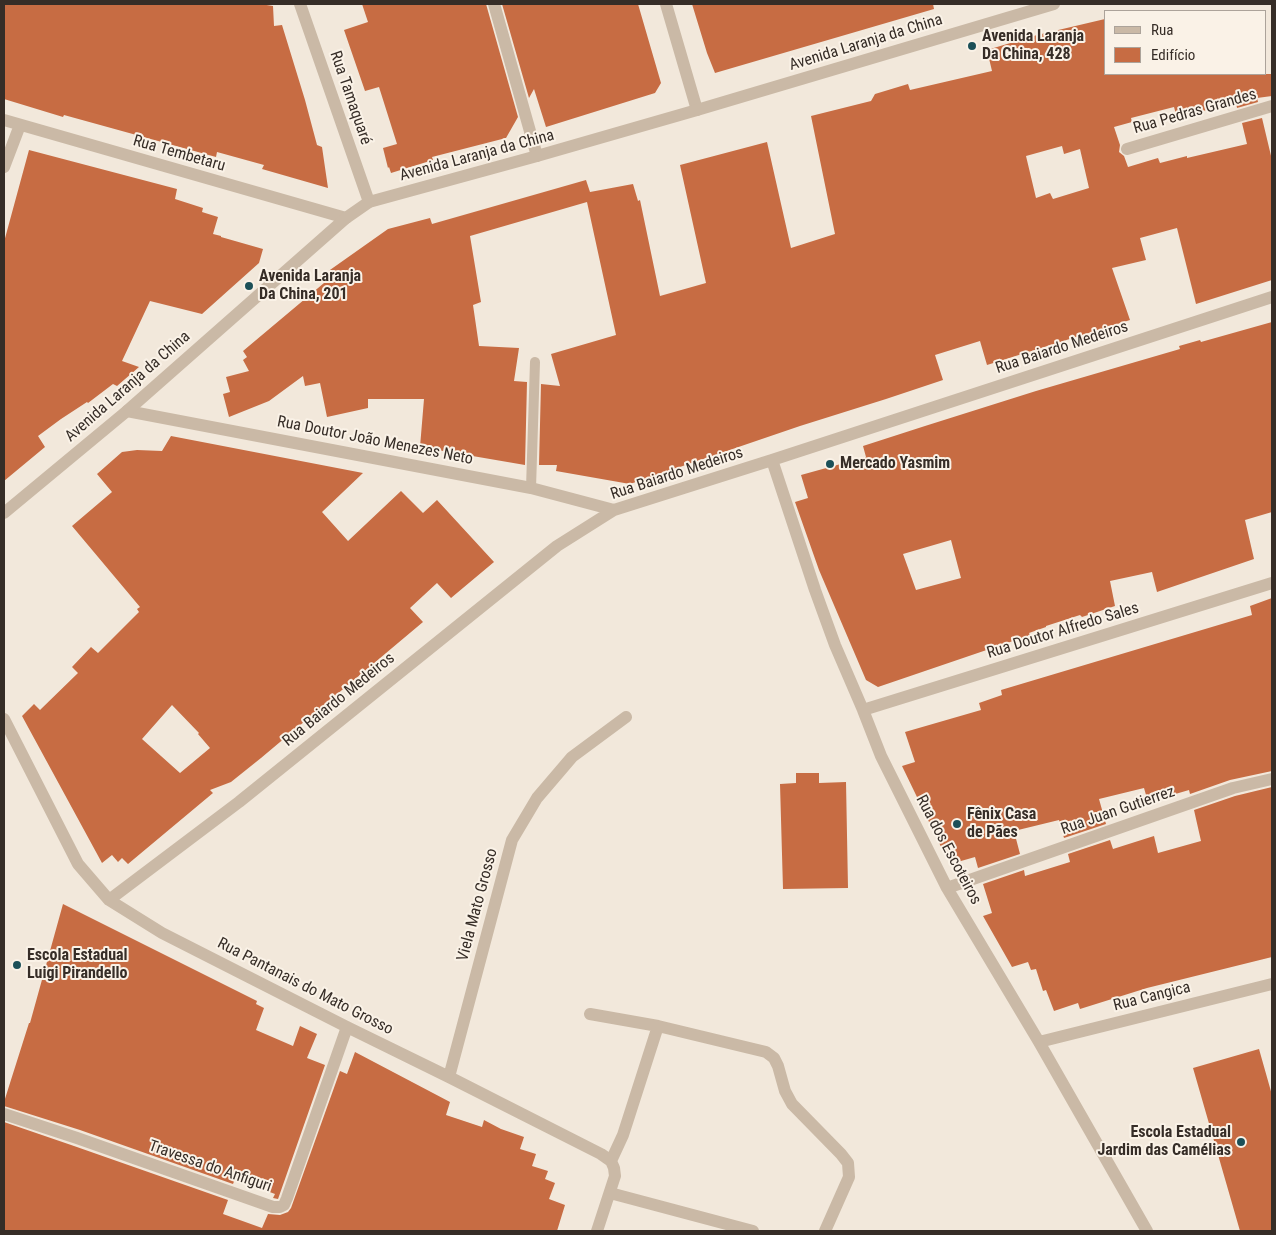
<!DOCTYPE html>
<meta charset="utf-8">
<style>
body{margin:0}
#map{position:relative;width:1276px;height:1235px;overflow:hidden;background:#f2e8db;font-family:"Roboto Condensed",sans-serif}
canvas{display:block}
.frame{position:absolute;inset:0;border:5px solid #362d27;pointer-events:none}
.legend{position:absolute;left:1104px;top:10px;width:162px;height:65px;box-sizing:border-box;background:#faf2e7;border:1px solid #aca39a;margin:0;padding:6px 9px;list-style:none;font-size:15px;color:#362d27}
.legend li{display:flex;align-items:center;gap:10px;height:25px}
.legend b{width:25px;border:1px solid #aca39a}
</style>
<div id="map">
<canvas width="1276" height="1235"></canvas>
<div class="frame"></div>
<ul class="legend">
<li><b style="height:6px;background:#cab9a6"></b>Rua</li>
<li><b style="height:14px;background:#c76c43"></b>Edifício</li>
</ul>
</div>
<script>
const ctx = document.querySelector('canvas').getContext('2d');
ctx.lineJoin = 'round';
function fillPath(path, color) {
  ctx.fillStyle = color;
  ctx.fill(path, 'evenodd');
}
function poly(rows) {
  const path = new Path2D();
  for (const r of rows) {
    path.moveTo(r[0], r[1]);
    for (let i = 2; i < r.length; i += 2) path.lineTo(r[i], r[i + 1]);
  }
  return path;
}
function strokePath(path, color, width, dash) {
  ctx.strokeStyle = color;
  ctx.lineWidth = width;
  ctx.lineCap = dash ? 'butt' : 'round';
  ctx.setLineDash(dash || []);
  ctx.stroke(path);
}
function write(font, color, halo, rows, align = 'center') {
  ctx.font = font + ' "Roboto Condensed",sans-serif';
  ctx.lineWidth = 4;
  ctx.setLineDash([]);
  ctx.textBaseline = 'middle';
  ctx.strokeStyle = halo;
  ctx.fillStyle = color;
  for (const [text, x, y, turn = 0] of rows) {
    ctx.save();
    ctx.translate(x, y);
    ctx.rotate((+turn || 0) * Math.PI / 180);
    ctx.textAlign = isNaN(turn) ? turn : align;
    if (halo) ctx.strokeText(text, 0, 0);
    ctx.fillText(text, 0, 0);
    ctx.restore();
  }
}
fillPath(poly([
 [4,4,260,4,273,6,274,26,282,25,305,100,317,145,322,147,328,188,262,169,264,165,217,152,216,157,64,115,63,117,4,99],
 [362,4,486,4,518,117,506,138,432,157,433,160,391,173,389,167,388,168,383,148,397,144,379,87,365,91,344,30,368,22],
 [502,4,638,4,661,83,655,93,546,127,534,89,529,98],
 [692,4,933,4,934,9,715,73,707,53],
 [1105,19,1105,74,1272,74,1272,96,1257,98,1258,102,1237,108,1236,102,1177,118,1174,107,1131,118,1132,122,1114,127,1120,145,1119,152,1124,156,1128,167,1158,158,1160,163,1187,156,1187,158,1247,144,1242,123,1262,118,1272,160,1272,280,1196,304,1177,228,1140,238,1146,260,1112,268,1130,320,987,365,980,341,935,355,943,380,886,399,800,426,630,484,556,471,557,465,539,465,541,384,560,386,551,354,616,335,587,202,470,236,481,302,473,305,479,346,519,348,514,381,527,382,525,465,420,447,424,399,368,399,368,408,327,417,320,383,305,386,303,376,269,401,229,417,223,394,230,392,226,377,249,371,243,360,247,357,243,351,324,283,320,277,388,229,430,218,432,224,586,180,590,192,633,184,638,201,640,200,660,296,706,283,680,165,767,142,791,248,835,234,811,116,871,101,875,94,908,84,910,90,992,71,987,50,1037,35],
 [1062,146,1064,154,1080,149,1089,188,1053,199,1050,193,1036,198,1026,156],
 [29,150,177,189,175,199,203,208,202,212,218,217,213,234,221,236,221,237,263,249,259,263,202,314,150,301,122,361,139,367,117,386,113,384,88,403,87,402,61,419,38,436,45,447,4,481,4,242],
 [1272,322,1272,512,1245,520,1254,559,1157,592,1152,572,1110,581,1115,606,1082,617,1080,615,1046,626,1046,627,1029,633,1030,635,1013,641,878,687,866,680,819,570,795,502,808,498,801,475,866,457,863,446,925,426,1036,391,1180,349,1179,346,1200,340,1201,342],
 [951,540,961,578,916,590,903,554],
 [171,436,363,473,322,512,348,541,401,491,423,513,437,500,494,562,451,598,437,583,410,608,423,622,261,758,231,782,210,790,213,793,128,864,122,858,118,862,112,855,102,863,22,716,34,704,40,710,78,673,72,667,91,647,98,653,139,612,137,609,140,607,72,526,112,492,97,474,122,452,137,450,162,451],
 [172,705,199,733,198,734,210,748,180,773,142,739],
 [1272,598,1272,771,1230,780,1190,794,1189,790,1148,802,1144,788,1099,799,1106,824,1064,838,1059,820,1014,831,1020,854,978,868,975,857,954,863,944,853,902,766,915,762,905,732,981,710,979,703,1002,695,1001,690,1252,615,1250,606],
 [796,773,819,773,819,783,846,782,848,888,783,889,780,784,796,783],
 [1272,787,1272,957,1147,988,1080,1009,1078,1003,1054,1011,1046,990,1043,991,1036,969,1031,970,1028,962,1012,967,983,916,992,913,983,884,1024,870,1025,876,1070,862,1068,854,1110,840,1113,849,1154,836,1158,853,1201,841,1194,810,1235,796],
 [63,904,257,1001,256,1004,264,1008,256,1030,293,1046,300,1026,317,1034,307,1058,325,1065,278,1199,273,1198,275,1194,235,1179,233,1184,80,1130,4,1106,4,1102,29,1023,30,1023],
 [1259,1049,1272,1095,1272,1231,1240,1231,1193,1068],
 [355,1052,450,1102,446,1115,482,1127,484,1120,501,1129,524,1137,520,1149,536,1154,532,1166,548,1171,545,1179,555,1183,549,1199,565,1205,557,1231,4,1231,4,1122,74,1146,228,1200,223,1214,262,1228,268,1214,280,1215,288,1212,291,1208,340,1071,347,1074]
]), '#c76c43');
strokePath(poly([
 [531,488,535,362]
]), '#cab9a6', 10);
strokePath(poly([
 [300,4,369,202],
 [494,4,537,156],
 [666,4,697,110],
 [4,120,346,218],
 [1127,149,1272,106],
 [4,167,20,125],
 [127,411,531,488,614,510],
 [772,460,815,590,835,645,863,710,881,756,947,888,1039,1042,1147,1231],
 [863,710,1272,583],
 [4,719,78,864,109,900,162,933,347,1027,449,1077,601,1154,611,1161,614,1168,615,1176,597,1231],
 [947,888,1233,788,1272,779],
 [109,900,239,802,557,546,614,510,772,460,1272,297],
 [590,1014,658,1026,766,1052,774,1058,778,1066,785,1091,792,1104,841,1154,848,1163,849,1177,825,1231],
 [1039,1042,1272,984],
 [449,1077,512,840,537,798,572,757,626,717],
 [4,1114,77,1138,273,1207,280,1207,284,1205,287,1198,347,1027],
 [611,1161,623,1135,658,1026],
 [610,1193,753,1231]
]), '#cab9a6', 12);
strokePath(poly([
 [4,513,127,411,346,218,369,202,537,156,697,110,1054,4]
]), '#cab9a6', 12);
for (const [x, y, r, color] of [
 [972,46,5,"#1c5058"],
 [249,286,5,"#1c5058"],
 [830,464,5,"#1c5058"],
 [957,824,5,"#1c5058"],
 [17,965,5,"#1c5058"],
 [1241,1142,5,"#1c5058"]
]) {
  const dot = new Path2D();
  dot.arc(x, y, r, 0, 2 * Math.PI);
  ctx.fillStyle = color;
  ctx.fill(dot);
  strokePath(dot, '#faf2e7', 2);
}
write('bold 16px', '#362d27', '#faf2e7', [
 ["Avenida Laranja",982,37],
 ["Da China, 428",982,55],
 ["Avenida Laranja",259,277],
 ["Da China, 201",259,295],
 ["Mercado Yasmim",840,464],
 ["Fênix Casa",967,815],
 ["de Pães",967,833],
 ["Escola Estadual",27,956],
 ["Luigi Pirandello",27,974],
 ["Escola Estadual",1231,1133,"right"],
 ["Jardim das Camélias",1231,1151,"right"]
], 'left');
write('16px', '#362d27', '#faf2e7', [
 ["Avenida Laranja da China",866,43,-17],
 ["Rua Tamaquaré",350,98,71],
 ["Rua Pedras Grandes",1195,112,-16],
 ["Rua Tembetaru",179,154,16],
 ["Avenida Laranja da China",477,156,-15],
 ["Rua Baiardo Medeiros",1062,348,-18],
 ["Avenida Laranja da China",128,387,-41],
 ["Rua Doutor João Menezes Neto",375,441,11],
 ["Rua Baiardo Medeiros",677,474,-18],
 ["Rua Doutor Alfredo Sales",1063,631,-17],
 ["Rua Baiardo Medeiros",339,700,-39],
 ["Rua Juan Gutierrez",1118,811,-19],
 ["Rua dos Escoteiros",948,850,62],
 ["Viela Mato Grosso",478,905,-75],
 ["Rua Pantanais do Mato Grosso",305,987,27],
 ["Rua Cangica",1152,997,-14],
 ["Travessa do Anfiguri",210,1167,19]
]);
</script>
